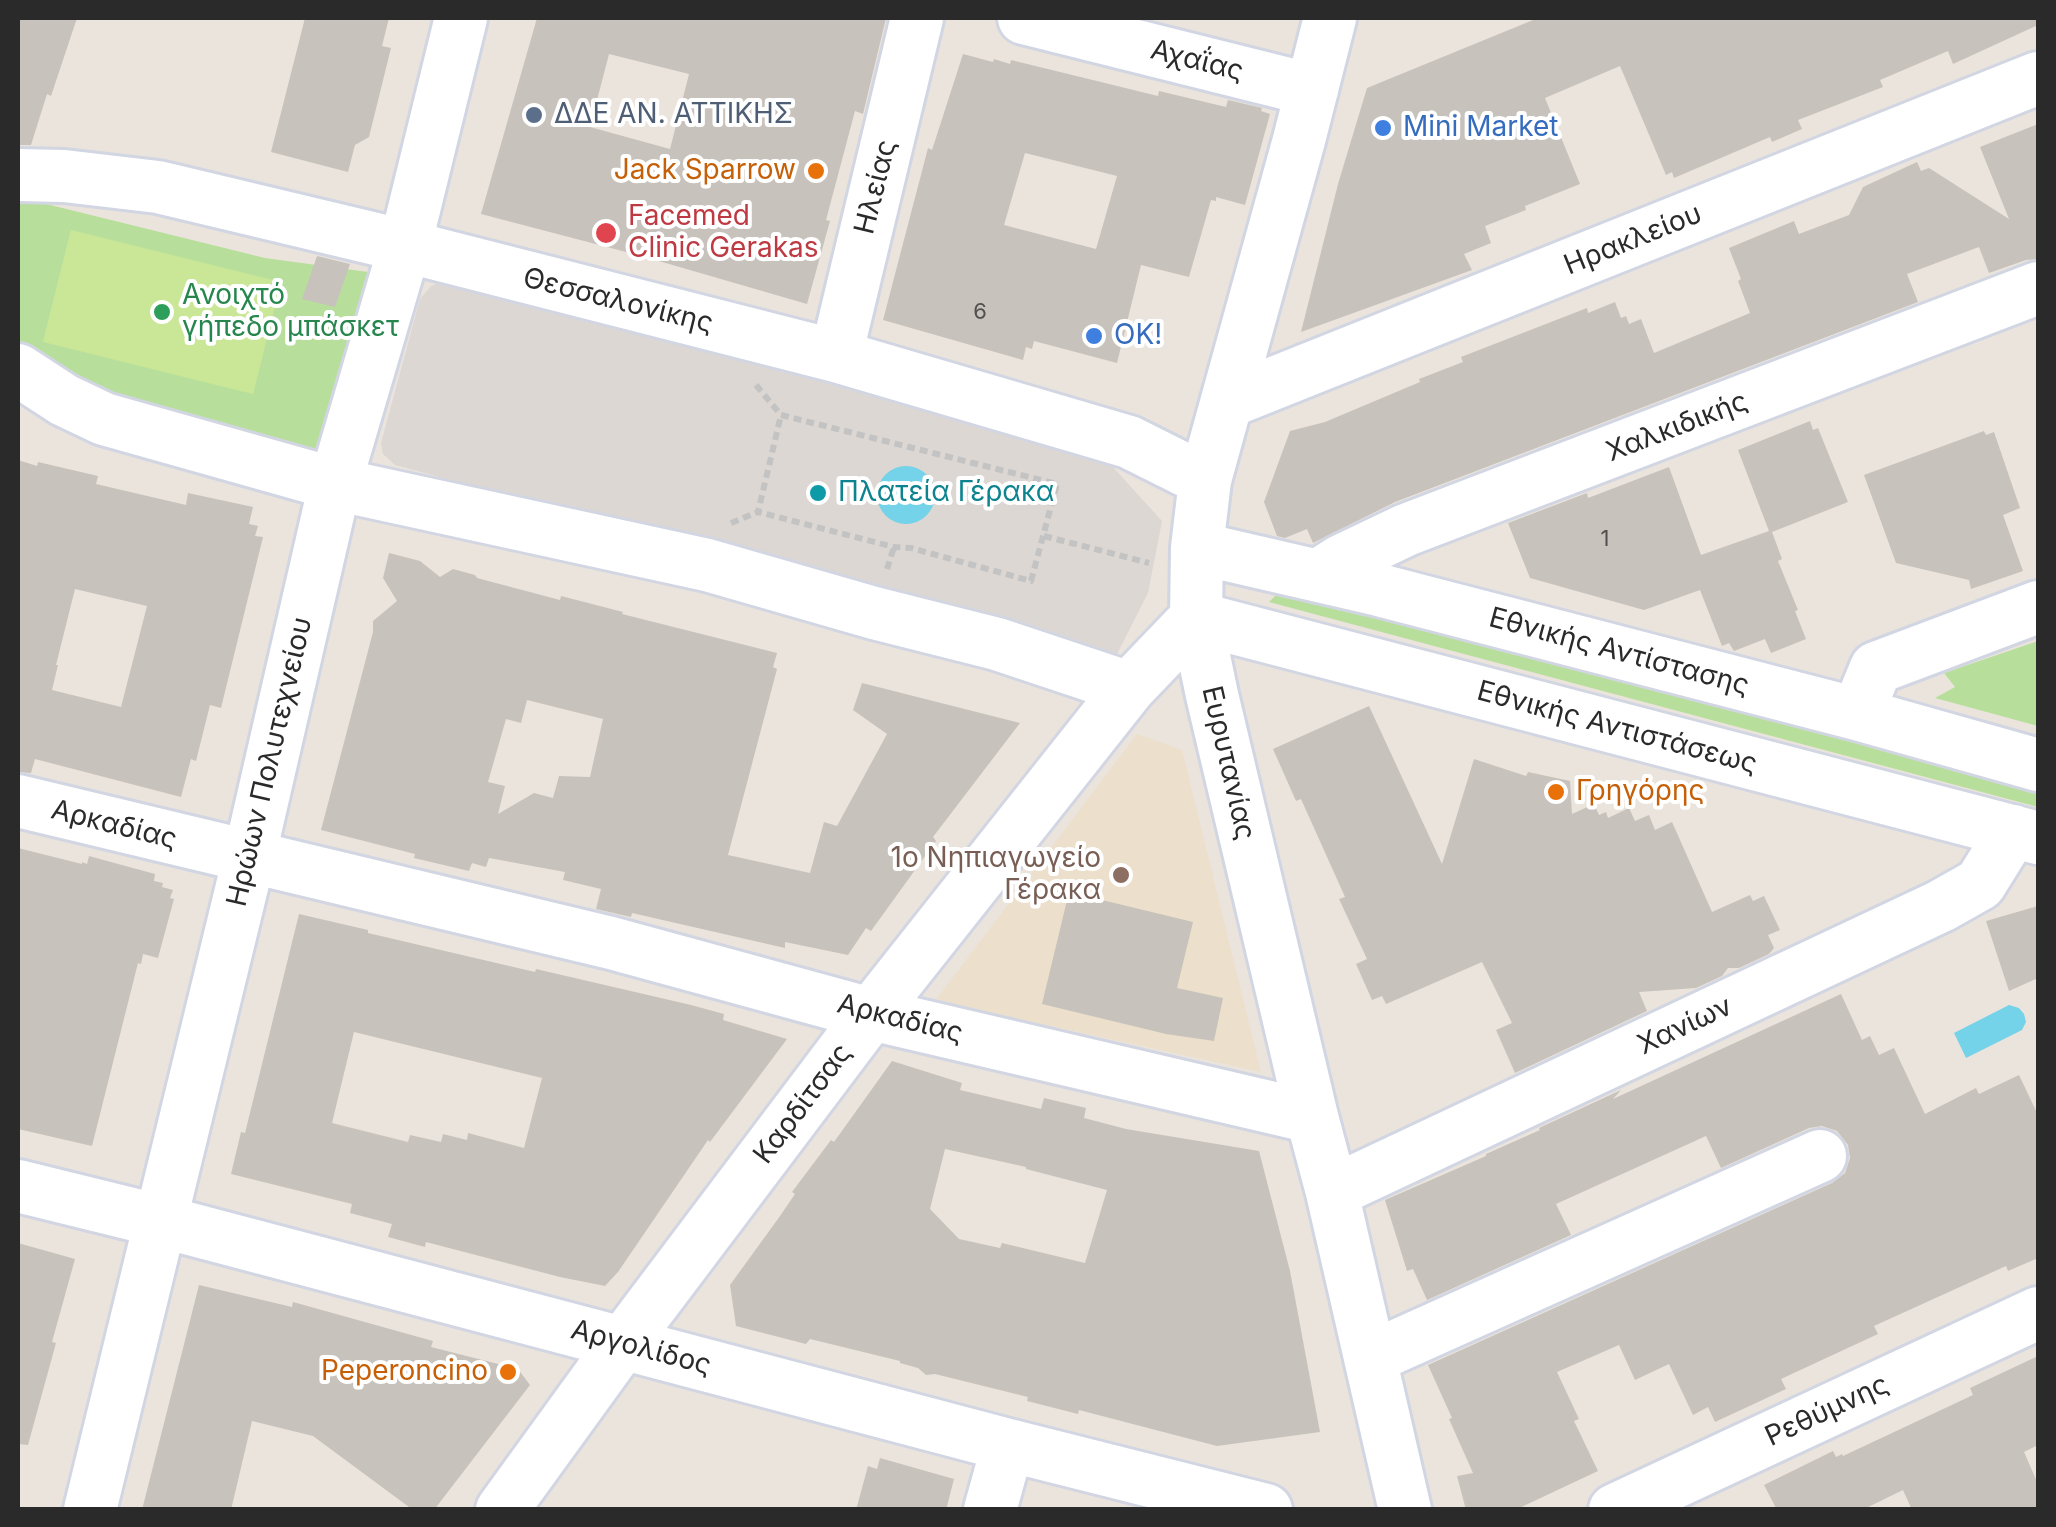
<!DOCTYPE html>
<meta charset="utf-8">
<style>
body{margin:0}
#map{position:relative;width:2056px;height:1527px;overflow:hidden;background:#ebe4dc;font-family:Inter,sans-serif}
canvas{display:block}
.frame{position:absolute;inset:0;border:20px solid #2a2a2a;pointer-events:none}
</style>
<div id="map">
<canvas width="2056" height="1527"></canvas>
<div class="frame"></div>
</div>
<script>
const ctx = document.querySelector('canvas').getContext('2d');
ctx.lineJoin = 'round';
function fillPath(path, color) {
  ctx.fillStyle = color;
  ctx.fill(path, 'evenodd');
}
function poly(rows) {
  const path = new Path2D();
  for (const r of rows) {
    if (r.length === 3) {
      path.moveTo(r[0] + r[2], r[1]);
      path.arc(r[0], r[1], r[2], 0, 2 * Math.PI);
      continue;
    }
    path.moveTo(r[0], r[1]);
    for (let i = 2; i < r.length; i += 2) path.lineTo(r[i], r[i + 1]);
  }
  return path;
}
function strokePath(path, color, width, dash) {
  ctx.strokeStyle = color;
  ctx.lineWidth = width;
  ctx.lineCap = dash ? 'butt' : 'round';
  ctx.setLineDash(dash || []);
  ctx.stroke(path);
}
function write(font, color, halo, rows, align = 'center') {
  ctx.font = font + ' Inter,sans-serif';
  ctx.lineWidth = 8;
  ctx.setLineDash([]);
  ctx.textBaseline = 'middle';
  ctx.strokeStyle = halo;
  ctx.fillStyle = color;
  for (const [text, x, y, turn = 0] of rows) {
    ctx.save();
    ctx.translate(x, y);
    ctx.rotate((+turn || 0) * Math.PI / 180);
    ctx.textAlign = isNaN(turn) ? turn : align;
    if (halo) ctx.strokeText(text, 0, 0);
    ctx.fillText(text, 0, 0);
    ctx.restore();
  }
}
fillPath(poly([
 [1137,734,1182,750,1261,1072,935,1001]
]), '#ece0cc');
fillPath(poly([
 [18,197,265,258,368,272,316,452,106,400,18,346],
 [1285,586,2038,779,2038,807,1269,602],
 [2038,641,2038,726,1935,698,1955,687,1944,673]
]), '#b7df9b');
fillPath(poly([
 [71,230,281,282,253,394,43,342]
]), '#cae697');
fillPath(poly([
 [441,282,818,376,1102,455,1162,521,1148,593,1116,656,878,596,395,465,383,454,381,443,420,299,431,286]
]), '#dcd7d3');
fillPath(poly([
 [906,495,29],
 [2009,1005,2019,1008,2024,1014,2026,1022,2022,1030,1966,1058,1954,1033]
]), '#74d2e9');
fillPath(poly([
 [18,18,77,18,51,96,47,94,31,145,18,145],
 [305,18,389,18,382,46,391,48,369,137,355,145,348,172,271,152],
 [537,18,886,18,863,114,855,111,826,220,830,221,807,304,645,257,481,214],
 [609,54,689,74,670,149,590,127],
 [1538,18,2038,18,2038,25,1953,64,1948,51,1880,80,1883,87,1798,120,1802,129,1772,142,1770,137,1674,178,1672,172,1666,175,1620,66,1545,98,1580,184,1525,206,1526,210,1485,226,1491,243,1464,254,1472,270,1301,332,1338,184,1367,88],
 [963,54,993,62,994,59,1010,64,1011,60,1158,96,1159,91,1226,107,1228,100,1262,108,1261,111,1270,114,1245,205,1216,197,1216,201,1211,200,1189,277,1141,265,1117,363,1034,341,1032,349,1026,347,1023,360,883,320,928,148,932,150],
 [1025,153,1117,176,1096,249,1004,225],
 [2038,124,2038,259,2026,260,1989,273,1979,247,1907,274,1918,302,1395,502,1313,543,1307,529,1285,538,1277,536,1264,502,1290,431,1325,422,1420,382,1419,379,1463,362,1461,357,1587,308,1588,313,1615,302,1621,318,1626,316,1629,324,1641,319,1654,353,1750,313,1738,281,1741,279,1729,248,1794,221,1799,234,1849,215,1863,187,1917,162,1921,171,1929,168,2009,219,1980,147],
 [317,256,350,264,335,307,302,299],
 [1810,421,1813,430,1818,428,1848,502,1772,532,1782,559,1778,561,1798,610,1795,611,1806,639,1771,653,1765,639,1734,651,1729,643,1722,646,1700,590,1644,610,1530,578,1508,523,1587,493,1588,498,1669,467,1701,555,1769,531,1738,450],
 [1984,431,1986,435,1994,432,2020,508,2003,515,2023,571,1971,589,1969,580,1896,563,1864,475],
 [18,460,37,466,38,462,98,476,96,484,186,505,188,493,253,507,249,524,258,526,255,536,263,537,221,708,210,705,196,761,191,759,181,797,35,759,31,773,18,772],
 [75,589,147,606,121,707,52,690,58,665,56,665],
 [389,553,420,561,440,577,453,569,475,575,477,578,560,600,561,596,623,612,622,614,777,653,773,667,777,669,728,855,810,873,824,822,837,826,887,734,853,710,862,683,1020,723,933,837,936,841,871,931,866,928,848,955,785,942,785,948,632,913,631,917,596,909,601,889,563,880,565,872,489,858,486,867,472,863,469,871,414,858,415,854,321,830,373,632,373,621,397,601,383,578],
 [527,700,603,719,590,777,559,776,553,798,534,793,498,814,505,786,488,782,506,719,521,723],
 [1369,706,1442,864,1474,759,1526,776,1528,772,1570,781,1572,814,1594,804,1599,815,1606,812,1608,818,1629,808,1635,821,1649,815,1655,830,1672,822,1712,912,1750,895,1753,901,1764,896,1780,930,1768,935,1774,948,1769,954,1739,968,1728,968,1722,976,1696,988,1639,992,1647,1011,1515,1073,1496,1030,1512,1023,1482,962,1386,1004,1382,996,1372,1000,1356,964,1367,959,1339,899,1345,897,1301,799,1296,801,1273,749],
 [18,848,82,864,82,862,87,864,89,856,155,874,154,881,163,883,162,887,173,890,170,898,174,899,158,958,143,954,141,964,138,963,92,1146,18,1129],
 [1069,892,1193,922,1177,988,1223,998,1214,1041,1166,1034,1042,1004],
 [2038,906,2038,978,2009,991,1986,921],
 [299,914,368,930,368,933,535,972,536,969,691,1005,724,1014,723,1020,787,1039,710,1142,708,1140,618,1272,605,1286,560,1277,426,1242,425,1247,388,1237,392,1224,350,1213,352,1204,231,1174,241,1132,245,1133],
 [354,1032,542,1078,524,1148,468,1133,467,1140,443,1134,441,1142,410,1135,408,1142,332,1123],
 [1841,994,1862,1040,1870,1036,1879,1055,1894,1048,1925,1114,1976,1088,1979,1094,2019,1075,2038,1115,2038,1258,2008,1271,2006,1266,1874,1326,1878,1334,1781,1379,1786,1389,1715,1422,1708,1407,1693,1415,1669,1364,1635,1380,1619,1345,1557,1372,1579,1419,1574,1421,1598,1471,1515,1510,1466,1510,1457,1476,1473,1473,1449,1419,1452,1418,1428,1365,1832,1183,1845,1173,1850,1158,1848,1145,1837,1131,1822,1126,1809,1128,1721,1168,1706,1136,1556,1204,1571,1235,1427,1300,1413,1269,1407,1271,1385,1200,1486,1156,1486,1154,1540,1130,1539,1128,1621,1090,1613,1099],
 [892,1061,962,1083,960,1090,1041,1109,1044,1098,1086,1108,1084,1118,1126,1129,1259,1151,1290,1271,1320,1432,1217,1446,1079,1410,1078,1414,1027,1401,1028,1397,935,1374,926,1375,918,1368,900,1363,900,1361,810,1339,806,1344,736,1326,730,1285,780,1216,795,1194,792,1192,831,1140,834,1142],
 [945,1149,1026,1167,1026,1169,1107,1190,1085,1263,1002,1243,1000,1248,959,1239,930,1209],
 [18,1243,75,1259,52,1342,56,1343,28,1445,18,1444],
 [199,1285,292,1307,293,1302,433,1341,431,1347,518,1369,530,1385,434,1510,413,1510,313,1436,252,1421,231,1510,142,1510],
 [2038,1356,2038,1445,2024,1452,2038,1484,2038,1510,1912,1510,1903,1490,1862,1510,1777,1510,1764,1485,1833,1451,1836,1457,1842,1454,1843,1456,1973,1395,1970,1388],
 [880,1458,954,1479,946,1510,856,1510,868,1466,877,1469]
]), '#c7c2bb');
const minor = poly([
 [1024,18,1312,90],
 [1330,18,1299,140,1205,480,1197,548,1196,618,1212,695,1312,1117,1332,1192,1405,1510],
 [18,175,64,176,158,187,405,246,836,356,1129,442,1205,480],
 [836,356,917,18],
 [18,370,64,400,104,419,335,484,707,565,874,613,997,644,1129,688],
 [1227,402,2038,78],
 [1197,548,1379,590,1857,714,2038,765],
 [1319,575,1341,561,1406,530,2038,288],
 [1196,618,2038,838],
 [1857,714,1876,668,2038,607],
 [18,801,611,943,871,1014,1312,1117],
 [18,1186,160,1221,1008,1445,1266,1510],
 [1332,1192,1941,906,1980,884,2013,831],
 [1370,1358,1820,1156],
 [90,1510,249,858,335,484,405,246,461,18],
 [502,1510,623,1343,871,1014,1129,688,1196,618],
 [990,1510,1008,1445],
 [1615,1510,2038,1313]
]);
strokePath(minor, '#d2d6e2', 58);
strokePath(poly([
 [756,385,781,415],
 [781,415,1057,484,1031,581,911,548,894,547,758,512,781,415],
 [731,523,758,512],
 [1044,536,1149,563],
 [887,569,894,547]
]), '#c3c3c3', 6, [8, 5]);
strokePath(minor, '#fff', 52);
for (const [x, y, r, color] of [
 [534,115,10,"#5c6f8a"],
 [1383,128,10,"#3f7fe0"],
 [816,171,10,"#e8710a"],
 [606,233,12,"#e0444e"],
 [162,312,10,"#2e9e5b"],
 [1094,336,10,"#3f7fe0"],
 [818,493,10,"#0f9aa8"],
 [1556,792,10,"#e8710a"],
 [1121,875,10,"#8d6e63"],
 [508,1372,10,"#e8710a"]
]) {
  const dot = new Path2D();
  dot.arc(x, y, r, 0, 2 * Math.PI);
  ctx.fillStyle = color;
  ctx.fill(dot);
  strokePath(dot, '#fff', 4);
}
write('22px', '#51504e', null, [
 ["6",980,312],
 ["1",1605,539]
]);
write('28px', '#2a2a2a', '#fff', [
 ["Αχαΐας",1197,61,14],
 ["Ηλείας",876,187,-76],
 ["Ηρακλείου",1633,240,-22],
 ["Θεσσαλονίκης",618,301,14],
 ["Χαλκιδικής",1677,427,-21],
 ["Εθνικής Αντίστασης",1619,652,15],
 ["Εθνικής Αντιστάσεως",1617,728,15],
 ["Ηρώων Πολυτεχνείου",270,762,-77],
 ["Ευρυτανίας",1228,763,77],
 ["Αρκαδίας",114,825,14],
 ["Αρκαδίας",900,1019,14],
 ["Χανίων",1685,1026,-25],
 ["Καρδίτσας",803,1104,-53],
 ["Αργολίδος",641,1348,15],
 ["Ρεθύμνης",1827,1411,-25]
]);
write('28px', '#4e5e75', '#fff', [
 ["ΔΔΕ ΑΝ. ΑΤΤΙΚΗΣ",554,115]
], 'left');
write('28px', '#366cbe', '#fff', [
 ["Mini Market",1403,128],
 ["OK!",1114,336]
], 'left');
write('28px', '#c56008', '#fff', [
 ["Jack Sparrow",796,171],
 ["Γρηγόρης",1576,792,"left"],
 ["Peperoncino",488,1372]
], 'right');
write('28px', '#be3a42', '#fff', [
 ["Facemed",628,217],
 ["Clinic Gerakas",628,249]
], 'left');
write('28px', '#27864d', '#fff', [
 ["Ανοιχτό",182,296],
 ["γήπεδο μπάσκετ",182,328]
], 'left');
write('28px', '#0d838f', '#fff', [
 ["Πλατεία Γέρακα",838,493]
], 'left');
write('28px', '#785e54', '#fff', [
 ["1ο Νηπιαγωγείο",1101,859],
 ["Γέρακα",1101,891]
], 'right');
</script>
